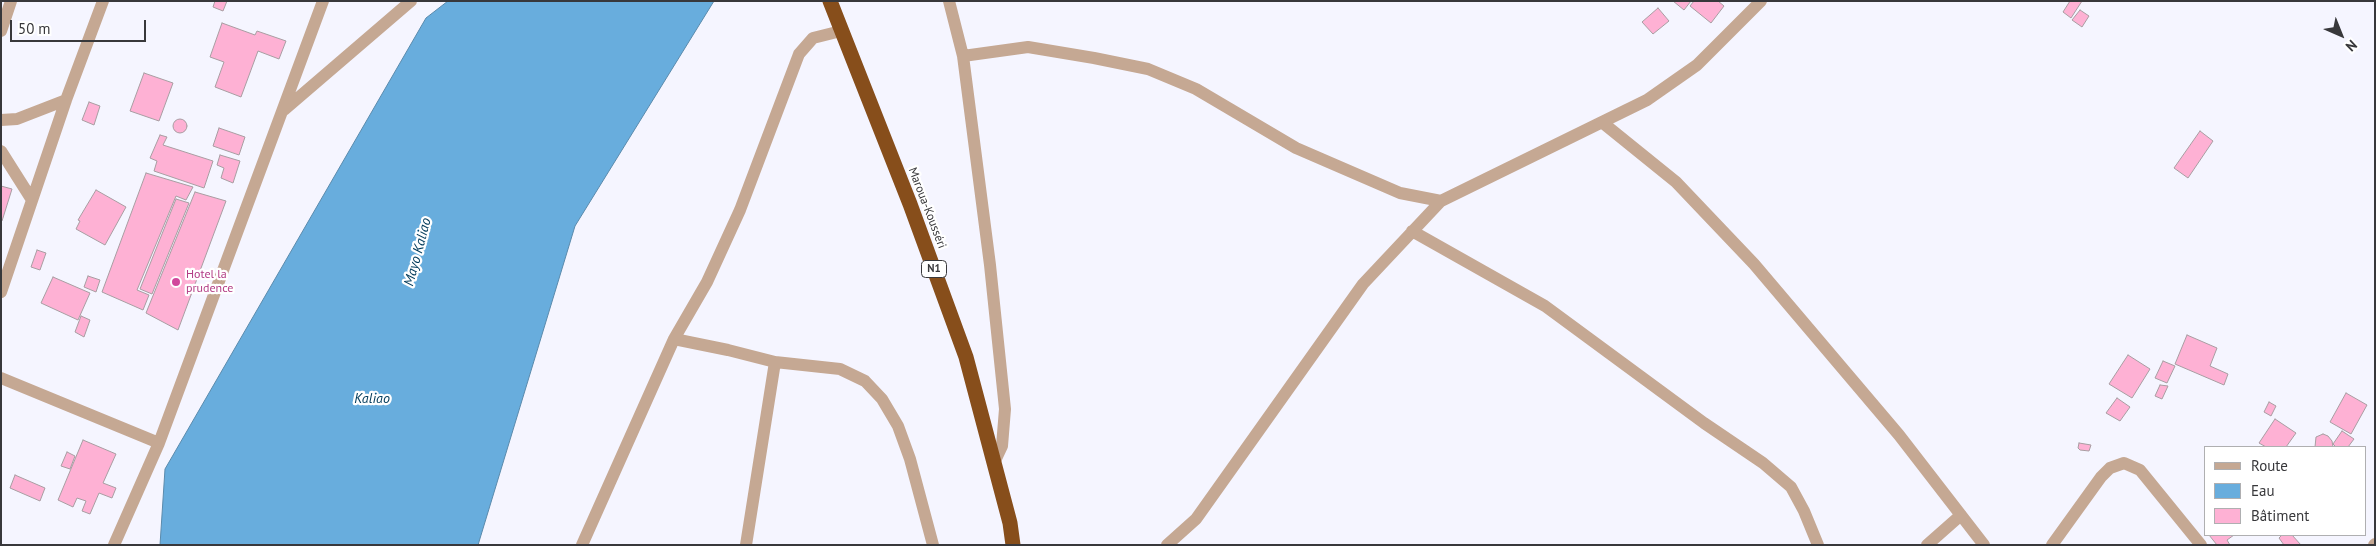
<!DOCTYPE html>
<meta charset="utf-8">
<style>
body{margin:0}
#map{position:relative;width:2376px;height:546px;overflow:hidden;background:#f5f5ff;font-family:"PT Sans",sans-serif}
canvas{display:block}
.frame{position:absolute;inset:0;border:2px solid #38383b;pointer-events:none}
.legend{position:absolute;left:2204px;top:446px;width:162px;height:90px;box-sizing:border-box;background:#fff;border:1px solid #afafb1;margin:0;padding:6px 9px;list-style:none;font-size:15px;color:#38383b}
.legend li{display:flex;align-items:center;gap:10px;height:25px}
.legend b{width:25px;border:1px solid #afafb1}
.north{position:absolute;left:2316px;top:10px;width:50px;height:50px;-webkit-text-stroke:4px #fff;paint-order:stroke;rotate:136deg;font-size:14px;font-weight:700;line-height:20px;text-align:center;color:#38383b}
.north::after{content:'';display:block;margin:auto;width:18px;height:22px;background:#38383b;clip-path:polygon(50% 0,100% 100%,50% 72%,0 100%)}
.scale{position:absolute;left:10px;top:20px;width:136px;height:22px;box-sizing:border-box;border:2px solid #38383b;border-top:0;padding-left:6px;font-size:15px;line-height:18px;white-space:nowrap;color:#38383b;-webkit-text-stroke:4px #fff;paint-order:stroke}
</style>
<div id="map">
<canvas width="2376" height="546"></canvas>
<div class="frame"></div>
<ul class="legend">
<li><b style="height:6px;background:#c5a893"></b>Route</li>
<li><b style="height:14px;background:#68addd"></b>Eau</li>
<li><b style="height:14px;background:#feb1d4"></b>Bâtiment</li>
</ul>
<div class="north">N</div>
<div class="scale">50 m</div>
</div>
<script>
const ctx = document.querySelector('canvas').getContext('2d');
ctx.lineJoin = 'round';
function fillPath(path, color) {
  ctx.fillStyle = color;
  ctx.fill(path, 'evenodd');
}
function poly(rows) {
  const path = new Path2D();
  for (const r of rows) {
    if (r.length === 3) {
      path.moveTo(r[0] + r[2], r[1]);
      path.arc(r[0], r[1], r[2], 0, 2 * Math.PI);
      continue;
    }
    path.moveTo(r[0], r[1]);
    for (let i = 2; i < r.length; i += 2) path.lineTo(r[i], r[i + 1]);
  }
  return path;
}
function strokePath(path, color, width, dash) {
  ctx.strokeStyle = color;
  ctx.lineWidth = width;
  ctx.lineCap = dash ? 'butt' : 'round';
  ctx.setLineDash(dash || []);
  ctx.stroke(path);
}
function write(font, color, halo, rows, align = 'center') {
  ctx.font = font + ' "PT Sans",sans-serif';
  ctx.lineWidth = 4.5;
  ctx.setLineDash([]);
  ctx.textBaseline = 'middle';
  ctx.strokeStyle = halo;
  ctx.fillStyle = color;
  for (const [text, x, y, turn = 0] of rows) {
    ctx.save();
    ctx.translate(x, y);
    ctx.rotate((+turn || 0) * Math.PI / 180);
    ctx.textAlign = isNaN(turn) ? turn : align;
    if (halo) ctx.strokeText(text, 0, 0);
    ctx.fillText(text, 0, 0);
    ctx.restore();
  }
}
const water = poly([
 [448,1,714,1,575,226,478,545,160,545,165,469,426,18,448,1]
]);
fillPath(water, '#68addd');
strokePath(water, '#5a8aac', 1);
const building = poly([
 [215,1,227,1,223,11,213,7,215,1],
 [1673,1,1691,1,1684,10,1673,1],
 [1694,1,1718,1,1724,6,1711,23,1690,6,1694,1],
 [2070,1,2082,1,2071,18,2063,12,2070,1],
 [1658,8,1669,21,1653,34,1642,22,1658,8],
 [2080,10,2089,16,2082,27,2072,20,2080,10],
 [222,23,255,35,257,31,286,41,279,59,258,51,241,97,215,87,224,62,210,57,222,23],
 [144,73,173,83,159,121,130,111,144,73],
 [89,102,100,106,94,125,82,120,89,102],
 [180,126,7],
 [219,128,245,137,239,155,213,146,219,128],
 [2200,131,2213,141,2188,178,2174,168,2200,131],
 [160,135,167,137,163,145,213,161,204,188,154,171,157,161,150,158,160,135],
 [220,155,240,161,233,183,221,178,224,168,217,165,220,155],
 [146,173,193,187,186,200,176,196,137,290,149,295,143,310,102,292,146,173],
 [1,186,12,189,2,221,1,221,1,186],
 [96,190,126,207,105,245,76,229,80,221,78,220,96,190],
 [195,192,226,201,178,330,146,313,195,192],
 [176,199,189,203,152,294,140,289,176,199],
 [37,250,46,253,40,270,31,267,37,250],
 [88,276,100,280,96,292,84,287,88,276],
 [53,277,90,293,78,320,41,303,53,277],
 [81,316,90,320,84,337,75,332,81,316],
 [2187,335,2217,348,2210,366,2228,374,2224,385,2175,364,2187,335],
 [2128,355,2150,369,2132,398,2109,384,2128,355],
 [2163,361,2175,366,2167,383,2155,378,2163,361],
 [2160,385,2168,386,2162,399,2155,396,2160,385],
 [2346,393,2367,405,2351,434,2330,422,2346,393],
 [2117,398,2130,407,2120,421,2106,413,2117,398],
 [2269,402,2276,406,2271,416,2264,412,2269,402],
 [2275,419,2296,433,2286,447,2266,447,2259,443,2275,419],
 [2342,431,2354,439,2348,447,2336,447,2333,444,2342,431],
 [2323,434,2328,436,2332,441,2333,447,2315,447,2316,437,2323,434],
 [83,440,116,454,103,483,116,488,112,498,99,493,90,514,82,511,86,501,77,498,73,507,58,500,83,440],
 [2079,443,2091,445,2089,451,2080,450,2078,448,2079,443],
 [67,452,75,456,70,469,61,466,67,452],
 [15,475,45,488,40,501,10,488,15,475],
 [2209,535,2234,535,2227,540,2230,545,2217,545,2209,535],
 [2282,535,2292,535,2301,545,2284,545,2279,538,2282,535]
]);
fillPath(building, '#feb1d4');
strokePath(building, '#a89da2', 1);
strokePath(poly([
 [949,1,963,56,990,265,1005,409,1002,446,994,463],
 [1,31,11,1],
 [963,56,1028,47,1094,58,1148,69,1196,89,1296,148,1400,193,1441,201,1647,100,1697,65,1761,1],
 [284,110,411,1],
 [1,120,17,119,66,100],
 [1603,123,1676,182,1754,264,1899,435,1984,545],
 [1,151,32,200],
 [1412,231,1545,306,1704,423,1763,463,1791,487,1804,511,1818,545],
 [1,292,66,100,103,1],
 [674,339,728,350,775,362,840,369,865,381,882,399,898,426,910,459,933,545],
 [1,378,159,443],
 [114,545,159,443,323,1],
 [582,545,674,339,707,282,740,210,799,54,813,38,841,31],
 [746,545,775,362],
 [1167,545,1196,519,1363,284,1441,201],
 [1927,545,1961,515],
 [2052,545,2101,477,2110,468,2124,463,2140,470,2201,545],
 [2374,545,2375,544]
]), '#c5a893', 12);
strokePath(poly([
 [830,1,910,204,966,357,1010,523,1013,545]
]), '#874e1b', 15);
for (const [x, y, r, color] of [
 [176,282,5,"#d1479c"]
]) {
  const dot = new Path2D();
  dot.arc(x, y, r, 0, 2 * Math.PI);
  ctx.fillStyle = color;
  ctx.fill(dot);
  strokePath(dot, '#fff', 2);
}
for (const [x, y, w] of [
 [934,269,25]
]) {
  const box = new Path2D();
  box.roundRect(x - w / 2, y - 8.5, w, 17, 4);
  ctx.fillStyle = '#fff';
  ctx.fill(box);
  strokePath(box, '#38383b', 1);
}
write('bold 11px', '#38383b', null, [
 ["N1",934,269]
]);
write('12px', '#38383b', '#fff', [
 ["Maroua-Kousséri",927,208,69]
]);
write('12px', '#b23c85', '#fff', [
 ["Hotel la",186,275],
 ["prudence",186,289]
], 'left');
write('italic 14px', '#003a5a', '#fff', [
 ["Mayo Kaliao",418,252,-75],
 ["Kaliao",372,399]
]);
</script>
